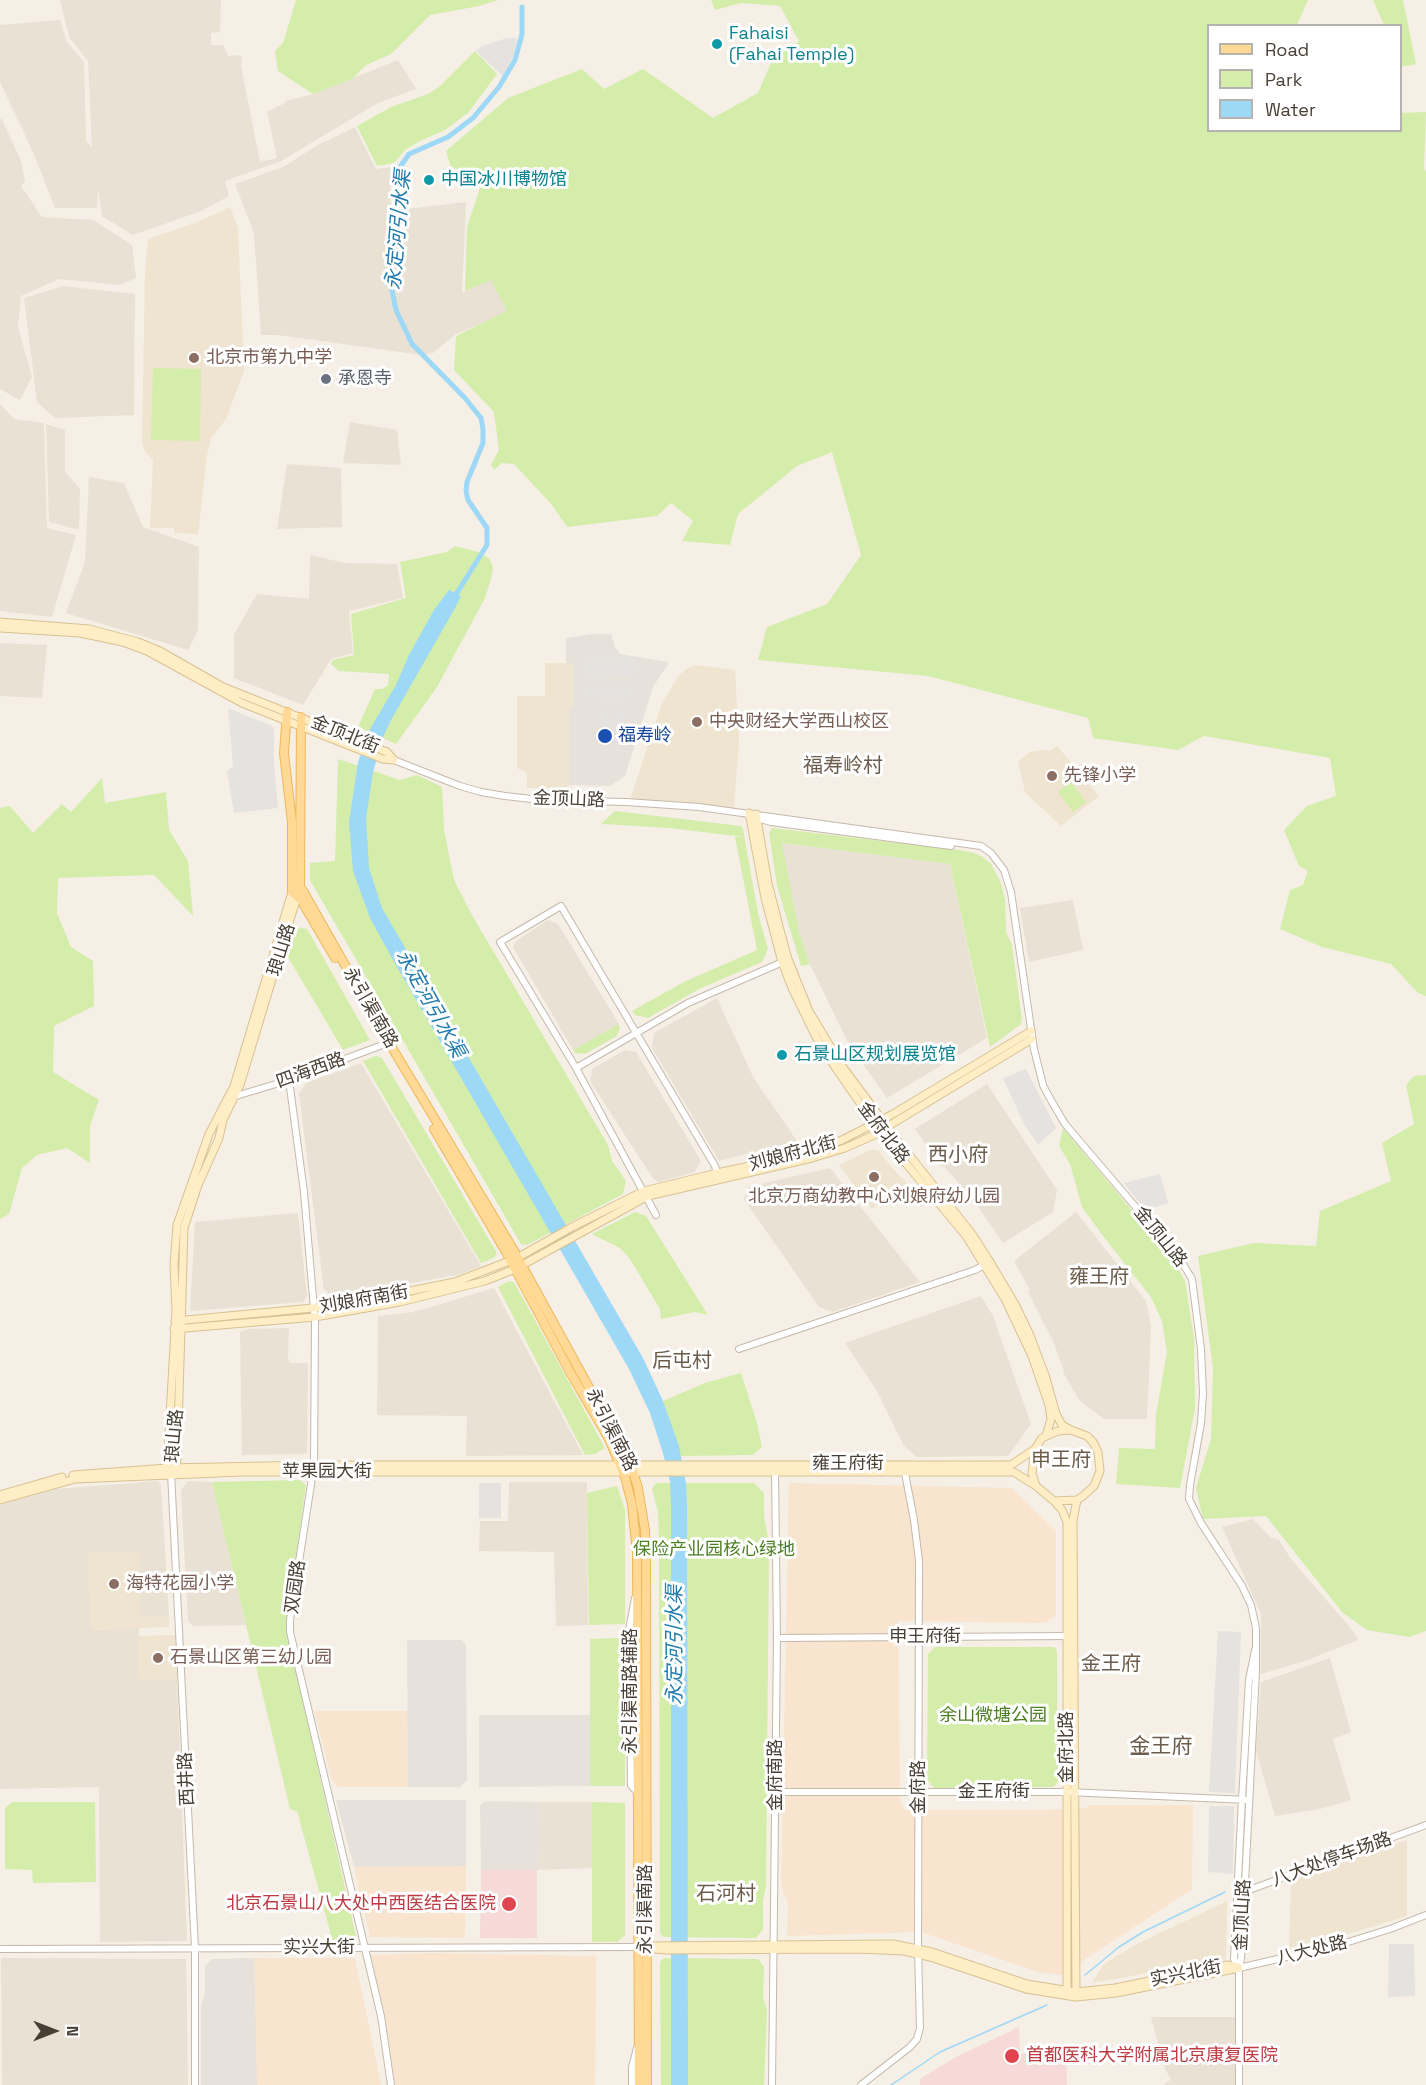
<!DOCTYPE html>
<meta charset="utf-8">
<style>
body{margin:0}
#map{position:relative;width:1426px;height:2085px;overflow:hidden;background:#f5efe6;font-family:"Space Grotesk",sans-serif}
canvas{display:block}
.legend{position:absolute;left:1207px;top:24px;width:195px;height:108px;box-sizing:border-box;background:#fff;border:2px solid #b6b2ae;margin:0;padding:8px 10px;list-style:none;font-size:18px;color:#483f35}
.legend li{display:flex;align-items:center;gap:12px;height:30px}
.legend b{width:30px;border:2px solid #b6b2ae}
.north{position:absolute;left:24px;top:2001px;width:60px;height:60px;-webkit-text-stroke:4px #fff;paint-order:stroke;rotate:90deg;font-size:16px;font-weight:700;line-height:24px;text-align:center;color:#483f35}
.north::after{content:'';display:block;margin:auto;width:21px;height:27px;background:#483f35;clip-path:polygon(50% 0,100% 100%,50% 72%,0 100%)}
</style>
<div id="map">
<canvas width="1426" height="2085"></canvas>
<ul class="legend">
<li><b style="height:8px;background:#ffd995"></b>Road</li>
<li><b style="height:16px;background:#d4edab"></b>Park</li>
<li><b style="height:16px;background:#9dd8f7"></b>Water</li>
</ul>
<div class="north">N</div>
</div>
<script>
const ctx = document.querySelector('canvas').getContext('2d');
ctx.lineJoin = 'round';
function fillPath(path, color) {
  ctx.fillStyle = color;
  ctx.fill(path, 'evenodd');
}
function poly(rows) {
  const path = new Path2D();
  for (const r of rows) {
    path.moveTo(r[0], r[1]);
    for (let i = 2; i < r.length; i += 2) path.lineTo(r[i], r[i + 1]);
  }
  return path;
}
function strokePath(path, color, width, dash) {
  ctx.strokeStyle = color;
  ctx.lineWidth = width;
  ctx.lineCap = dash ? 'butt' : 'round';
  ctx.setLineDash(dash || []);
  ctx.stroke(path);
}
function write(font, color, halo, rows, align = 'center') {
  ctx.font = font + ' "Space Grotesk","Noto Sans SC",sans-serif';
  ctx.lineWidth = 6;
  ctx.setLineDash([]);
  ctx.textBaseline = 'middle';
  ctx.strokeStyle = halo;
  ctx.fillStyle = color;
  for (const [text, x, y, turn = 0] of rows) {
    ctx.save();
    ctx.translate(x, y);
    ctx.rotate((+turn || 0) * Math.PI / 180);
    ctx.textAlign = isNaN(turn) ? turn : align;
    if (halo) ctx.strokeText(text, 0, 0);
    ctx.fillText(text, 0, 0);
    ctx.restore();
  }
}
fillPath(poly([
 [60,0,221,0,220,32,211,33,211,45,223,45,228,56,240,55,242,58,241,66,260,162,277,158,267,112,285,103,285,101,313,94,398,60,416,89,378,103,281,161,225,181,229,196,201,211,133,235,102,216,98,188,97,208,55,208,33,152,0,82,0,25,60,20,67,42,84,62,86,141,92,147,88,61,69,37],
 [0,119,2,119,21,161,25,181,21,186,42,217,93,220,132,245,136,278,120,285,59,279,21,296,18,327,32,377,20,400,0,389],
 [355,127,376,169,391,167,390,211,466,202,462,293,491,278,509,312,456,334,433,353,422,355,278,335,261,335,254,233,235,184,283,167,318,145],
 [63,286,135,294,134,415,55,418,37,402,24,298],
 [0,404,14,419,44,423,47,528,76,535,52,617,0,611],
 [350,422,397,430,401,465,343,463],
 [46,424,65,430,65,472,80,489,79,530,49,522],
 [287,464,341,468,342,527,277,529],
 [89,477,124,483,143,527,199,547,198,631,188,650,66,613,85,562],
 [310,555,345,563,397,564,403,598,349,611,353,653,331,659,303,705,234,678,234,635,257,594,309,599],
 [0,643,47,645,42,698,0,696],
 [781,843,950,864,987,1038,887,1098,847,1041,810,964,799,932],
 [1073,900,1083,950,1029,962,1020,908],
 [548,920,558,924,619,1024,573,1050,513,947,516,941],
 [717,998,753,1077,797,1141,719,1161,652,1048,654,1033],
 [625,1050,636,1052,701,1161,695,1172,658,1182,652,1177,590,1081,592,1069],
 [361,1063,481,1266,462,1274,335,1297,324,1290,299,1094,306,1083],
 [987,1084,1057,1190,1053,1212,1003,1243,977,1205,975,1206,967,1193,944,1166,942,1167,915,1129],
 [830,1168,920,1282,833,1312,819,1307,744,1199,748,1187],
 [1076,1212,1146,1301,1151,1326,1147,1419,1104,1419,1079,1400,1063,1372,1064,1371,1053,1341,1028,1292,1030,1290,1014,1261],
 [298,1213,307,1296,303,1302,190,1311,195,1222],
 [494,1288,583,1455,466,1456,467,1416,377,1415,378,1316,414,1312],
 [981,1296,993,1316,1031,1424,1008,1456,917,1457,904,1446,877,1391,845,1343],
 [289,1328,288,1358,290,1363,308,1363,307,1454,242,1455,240,1332,248,1329],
 [158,1481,161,1485,169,1616,141,1617,91,1630,139,1628,139,1680,177,1679,187,1941,100,1942,99,1787,0,1789,0,1505,56,1489],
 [188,1481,212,1482,246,1625,193,1626,188,1621,181,1490],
 [509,1482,587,1482,588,1625,556,1626,554,1552,479,1551,480,1521,508,1521],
 [1253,1519,1270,1537,1279,1540,1291,1559,1354,1632,1358,1640,1302,1662,1261,1674,1261,1614,1222,1527],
 [1330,1658,1351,1732,1333,1739,1351,1800,1320,1809,1275,1816,1256,1751,1261,1682],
 [539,1802,592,1802,592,1868,537,1870],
 [1,1958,186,1959,188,2085,2,2085],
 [1151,2017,1235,2017,1235,2085,1165,2085,1165,2083,1171,2080,1165,2069]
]), '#e9e1d4');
fillPath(poly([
 [789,1483,1012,1488,1056,1531,1056,1616,1045,1623,898,1621,900,1802,905,1810,1044,1810,1087,1808,1088,1805,1193,1805,1192,1889,1061,1975,1038,1972,921,1932,787,1936,788,1903,781,1885],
 [314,1711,408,1711,408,1787,338,1787,332,1780],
 [466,1866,465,1938,370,1937,354,1867],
 [431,1953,596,1956,595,2085,395,2085,383,2007,368,1955],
 [254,1958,355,1958,381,2085,256,2085]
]), '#f8e4cf');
fillPath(poly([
 [593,634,611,634,615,647,620,654,667,662,668,664,653,687,625,776,610,786,569,785,569,707,572,707,566,663,566,638],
 [407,1640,462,1640,466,1646,467,1780,460,1787,408,1787],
 [479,1715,590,1715,590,1786,479,1787],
 [336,1800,466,1800,466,1866,354,1867],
 [485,1801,539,1802,537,1870,481,1870,480,1805],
 [254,1958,257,2085,201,2085,201,2005,205,1992,205,1966,212,1959]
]), '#e7e1db');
fillPath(poly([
 [230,207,238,228,244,371,226,419,211,438,207,455,198,534,174,533,174,528,150,528,153,460,146,453,142,444,145,274,148,239,195,223],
 [545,663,573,663,573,707,569,707,569,788,527,788,527,773,517,768,517,696,545,696],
 [696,665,735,670,739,741,734,808,630,800,662,703,679,675,688,668],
 [1057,746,1099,796,1061,826,1025,792,1018,761,1030,752,1044,750,1050,751],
 [870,1150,878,1150,893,1169,908,1184,872,1209,839,1165],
 [139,1552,141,1617,169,1616,169,1627,91,1630,87,1553],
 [176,1635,177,1679,139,1680,138,1636],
 [1407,1840,1407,1916,1289,1952,1291,1880],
 [1227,1901,1226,1959,1092,1983,1104,1964,1137,1944]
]), '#efe4cf');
fillPath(poly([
 [481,1870,537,1870,537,1938,480,1938],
 [1019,2027,1020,2054,1066,2052,1067,2085,920,2085,920,2079,954,2058]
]), '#f6dad8');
fillPath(poly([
 [296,0,498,0,479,6,430,15,391,54,366,65,352,79,313,94,278,71,275,51,283,43],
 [711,0,1308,0,1297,25,1208,26,1208,130,1400,130,1401,113,1426,112,1424,168,1426,172,1426,996,1418,993,1391,964,1322,947,1280,929,1290,890,1303,885,1308,871,1299,866,1284,830,1307,806,1336,796,1330,758,1204,736,1178,750,1093,738,1088,718,928,676,758,660,767,627,827,604,861,555,832,452,797,466,738,514,730,545,682,541,693,521,671,503,657,516,567,527,552,505,514,464,502,463,494,470,491,465,499,450,494,412,454,370,456,336,507,311,491,280,465,291,467,227,480,188,500,185,501,174,451,168,446,151,508,98,582,69,604,89,643,69,713,118,758,93,773,58,799,41,780,6,741,3,715,10],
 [1373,0,1403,0,1416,64,1401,67,1400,26,1384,25],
 [475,51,497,74,468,113,445,130,420,141,405,150,394,163,377,166,357,126,391,107,428,94,439,87],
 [153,368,201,369,200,441,151,440],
 [455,546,478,552,489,558,493,568,491,579,485,598,437,687,396,744,358,727,375,689,382,689,388,685,389,674,339,671,331,664,333,660,354,655,351,614,406,598,400,562,447,552],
 [338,759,400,780,417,775,442,787,444,830,454,880,473,917,608,1145,612,1161,626,1181,623,1194,527,1245,521,1244,310,880,310,863,335,861],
 [102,778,105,803,166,792,169,830,188,861,193,916,154,875,58,878,57,913,71,947,93,961,94,1006,54,1026,53,1072,99,1100,90,1126,90,1163,67,1148,37,1155,22,1168,9,1214,0,1219,0,808,10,806,33,833,62,804,71,812],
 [1071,782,1086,802,1073,812,1058,792],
 [615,811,741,826,743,829,758,913,768,949,762,962,701,988,648,1018,635,1015,632,1011,684,982,757,950,735,837,743,837,670,828,601,824],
 [772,828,959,850,974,853,983,857,991,864,1001,883,1005,899,1006,932,1012,945,1022,1020,1020,1025,990,1047,950,864,782,843,799,932,810,964,801,966,777,886,769,833],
 [295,927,307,929,370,1040,343,1050,285,952],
 [619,1024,620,1028,617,1036,585,1054,575,1053,573,1050],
 [376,1056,382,1058,497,1253,494,1258,481,1263,363,1061],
 [1426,1075,1426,1631,1409,1637,1367,1630,1342,1612,1266,1516,1203,1519,1196,1488,1211,1439,1213,1368,1198,1256,1254,1243,1316,1246,1320,1211,1391,1181,1382,1143,1414,1124,1406,1085,1414,1076],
 [1063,1128,1160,1244,1176,1265,1185,1281,1194,1339,1195,1408,1180,1488,1116,1484,1119,1448,1155,1449,1156,1414,1167,1352,1162,1321,1151,1297,1103,1236,1082,1207,1070,1164,1059,1146],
 [635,1212,646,1216,708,1315,695,1312,661,1319,660,1309,630,1259,620,1248,592,1234],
 [509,1281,514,1282,605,1448,595,1454,585,1455,498,1287],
 [741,1373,757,1423,762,1447,753,1455,681,1456,663,1401,705,1383],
 [300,1480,306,1485,286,1626,357,1941,333,1942,297,1811,290,1809,212,1482],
 [656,1483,754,1483,764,1493,764,1516,769,1543,766,1886,763,1900,763,1929,756,1938,663,1937,660,1932,659,1538,658,1512,652,1489],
 [617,1486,625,1510,625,1624,589,1625,587,1493],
 [619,1638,625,1641,625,1786,590,1786,590,1639],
 [935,1647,1054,1647,1057,1651,1058,1782,1053,1787,934,1788,927,1779,928,1654],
 [12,1802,95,1802,96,1882,33,1883,32,1870,5,1869,5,1808],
 [592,1802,625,1803,625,1935,617,1942,592,1942],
 [664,1958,758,1959,764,1967,763,1997,767,2011,764,2085,661,2085,660,1962]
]), '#d4edab');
fillPath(poly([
 [507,38,517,38,513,57,503,76,476,51,482,46],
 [637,658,637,676,586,677,586,659],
 [586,686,630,686,630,695,616,695,627,696,627,699,586,699,586,697,599,696,586,695],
 [228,708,270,725,274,729,274,764,278,808,234,813,227,772,233,766],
 [622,712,627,713,618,741,613,740,614,735,611,734,611,742,602,742,602,713,611,713,611,732,617,713,621,714],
 [1026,1069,1056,1128,1038,1145,1024,1124,1003,1078],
 [1160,1174,1168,1203,1145,1210,1124,1183],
 [479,1483,501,1483,501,1518,479,1518],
 [1218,1631,1241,1632,1235,1793,1209,1792],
 [1209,1806,1234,1806,1233,1874,1208,1872],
 [1389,1944,1414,1944,1415,1996,1388,1997]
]), '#e5e2df');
fillPath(poly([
 [449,590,461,596,455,608,391,720,384,735,373,772,366,819,369,868,382,908,643,1358,663,1401,679,1446,686,1484,687,1504,688,2085,671,2085,671,1505,670,1481,663,1453,650,1413,629,1369,393,960,370,918,353,871,349,822,358,762,370,729,396,685,409,655,434,610]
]), '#9dd8f7');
strokePath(poly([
 [1085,1975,1119,1947,1143,1932,1225,1892],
 [891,2085,940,2052,1047,2005]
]), '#9dd8f7', 1.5);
strokePath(poly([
 [453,599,487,545,487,528,468,500,466,491,467,482,483,443,483,429,481,418,465,398,412,344,396,310,391,286,400,167,409,154,448,137,473,118,499,87,515,60,522,34,522,7]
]), '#9dd8f7', 5);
const tertiary = poly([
 [394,760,460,786,481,792,505,796,541,800,626,802,699,807,981,846,991,853,1004,870,1011,892,1034,1049,1043,1085,1048,1095,1065,1124,1180,1259,1192,1279,1201,1349,1203,1393,1201,1423,1190,1485,1189,1499,1201,1523,1242,1586,1251,1605,1256,1628,1256,1671,1241,1959,1239,1968,1239,2085],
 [754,817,771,822,951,846],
 [576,1068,688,1003,785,961],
 [289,1080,304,1192,315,1321,314,1465,290,1620,290,1632,381,2016,391,2085],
 [236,1096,289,1080,385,1044],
 [656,1215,576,1068,500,942,561,906,715,1166,717,1173],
 [739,1349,975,1270,988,1263],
 [171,1473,195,1948,195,2085],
 [635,1598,629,1630,631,1785,637,1792],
 [777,1638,1070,1636],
 [776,1792,1067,1792,1248,1800],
 [1241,1893,1426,1825],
 [0,1949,638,1947],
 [1239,1968,1234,1959,1242,1799,1249,1680,1255,1650],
 [1239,1968,1342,1944,1390,1929,1426,1915],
 [632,2085,632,2067,637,2048],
 [772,2085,777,1638,775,1468],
 [861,2085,910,2047,917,2039,920,2028,918,1948,919,1561,914,1520,904,1468]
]);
const secondary = poly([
 [0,622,89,629,138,642,160,651,223,687,387,752,394,760],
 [0,628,80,633,123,642,147,651,242,703,383,759,394,760],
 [749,813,765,898,782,962,792,988,816,1037,835,1067,880,1132,966,1236,1005,1299,1032,1356,1049,1405,1051,1419,1046,1436],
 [756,814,768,883,780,930,788,959,809,1011,842,1066,894,1136,972,1234,990,1262,1015,1304,1029,1333,1045,1375,1056,1414,1062,1425,1071,1430],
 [175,1321,334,1306,455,1282,517,1258,572,1227,644,1191,717,1173,801,1155,842,1140,893,1114,1031,1031],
 [174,1329,315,1317,400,1302,485,1281,515,1269,648,1196,812,1158,845,1148,872,1136,1032,1039],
 [1071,1430,1087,1436,1093,1442,1098,1452,1100,1471,1094,1486,1083,1496,1077,1500,1054,1501,1036,1486,1032,1473,1035,1449,1042,1438,1058,1431,1071,1430],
 [173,1470,177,1461,184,1228,198,1185,219,1138,223,1120,240,1085,300,887],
 [169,1471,167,1468,176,1311,174,1264,177,1225,209,1134,234,1086,292,892],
 [73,1475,167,1468,314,1465,1011,1465,1035,1449],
 [0,1495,62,1477],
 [0,1500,75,1479,242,1472,1014,1472,1036,1486],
 [1054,1501,1062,1510,1067,1522,1067,1994],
 [644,1946,893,1944,932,1952,1027,1984,1076,1992,1115,1988,1227,1965,1238,1967],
 [643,1948,667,1950,858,1949,904,1951,930,1957,1026,1989,1076,1997,1116,1993,1239,1968],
 [1076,1995,1073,1520,1077,1500]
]);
const primary = poly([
 [287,712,284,753,292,822,292,892],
 [300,887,301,717],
 [292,892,300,887,303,891,391,1046,513,1249,615,1435,631,1465,638,1488,645,1530,646,1564,647,2085],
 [292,892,301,900,335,958],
 [434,1129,506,1252,570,1372,609,1439,625,1477,632,1504,637,1553,639,2085]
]);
strokePath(tertiary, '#c4b9ab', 8);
strokePath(secondary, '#d8c192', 9);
strokePath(primary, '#eeb85a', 10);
strokePath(tertiary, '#fff', 6);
strokePath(secondary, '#ffedc6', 7);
strokePath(primary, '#ffd995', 8);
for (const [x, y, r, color] of [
 [717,44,6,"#0f9aa8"],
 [429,180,6,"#0f9aa8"],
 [194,358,6,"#8d6e63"],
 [326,379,6,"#6b7280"],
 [697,722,6,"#8d6e63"],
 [605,736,8,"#1a4fb4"],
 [1052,776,6,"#8d6e63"],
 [782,1055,6,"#0f9aa8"],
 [874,1177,6,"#8d6e63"],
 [114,1584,6,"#8d6e63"],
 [158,1658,6,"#8d6e63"],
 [509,1904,8,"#e0444e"],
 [1012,2056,8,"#e0444e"]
]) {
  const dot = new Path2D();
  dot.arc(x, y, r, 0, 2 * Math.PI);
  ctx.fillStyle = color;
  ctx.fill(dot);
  strokePath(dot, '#fff', 2);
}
write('18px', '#0d838f', '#fff', [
 ["Fahaisi",729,34],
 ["(Fahai Temple)",729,55],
 ["中国冰川博物馆",441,180],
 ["石景山区规划展览馆",794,1055]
], 'left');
write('18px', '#785e54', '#fff', [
 ["北京市第九中学",206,358],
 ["中央财经大学西山校区",709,722],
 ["先锋小学",1064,776],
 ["北京万商幼教中心刘娘府幼儿园",874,1197,"center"],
 ["海特花园小学",126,1584],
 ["石景山区第三幼儿园",170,1658]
], 'left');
write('18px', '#5b616d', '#fff', [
 ["承恩寺",338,379]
], 'left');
write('18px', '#483f35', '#fff', [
 ["金顶北街",345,735,22],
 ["金顶山路",569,800,2],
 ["琅山路",282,950,-73],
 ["永引渠南路",370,1008,60],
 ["四海西路",311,1071,-20],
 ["金府北路",883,1133,53],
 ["刘娘府北街",793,1154,-15],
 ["金顶山路",1160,1237,51],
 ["刘娘府南街",364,1300,-10],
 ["永引渠南路",611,1430,63],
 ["琅山路",175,1436,-85],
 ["雍王府街",848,1464],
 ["苹果园大街",327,1472],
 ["双园路",296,1587,-82],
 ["申王府街",925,1637],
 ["永引渠南路辅路",631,1691,-90],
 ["金府北路",1067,1747,-90],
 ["金府南路",776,1775,-90],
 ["西井路",187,1779,-93],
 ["金府路",919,1787,-90],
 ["金王府街",994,1792],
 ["八大处停车场路",1332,1860,-20],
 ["永引渠南路",646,1909,-90],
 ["金顶山路",1243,1915,-87],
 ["实兴大街",319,1948],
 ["八大处路",1312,1951,-14],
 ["实兴北街",1186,1974,-11]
]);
write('18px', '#164399', '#fff', [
 ["福寿岭",618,736]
], 'left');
write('18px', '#4c7f22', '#fff', [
 ["保险产业园核心绿地",714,1550],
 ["余山微塘公园",993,1716]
]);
write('18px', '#be3a42', '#fff', [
 ["北京石景山八大处中西医结合医院",496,1904],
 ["首都医科大学附属北京康复医院",1026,2056,"left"]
], 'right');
write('italic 20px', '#227cad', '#fff', [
 ["永定河引水渠",399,230,-85],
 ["永定河引水渠",430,1004,61],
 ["永定河引水渠",676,1645,-90]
]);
write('20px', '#6c5c4b', '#fff', [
 ["福寿岭村",843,767],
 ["西小府",958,1156],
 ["雍王府",1099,1278],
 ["后屯村",682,1362],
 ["申王府",1061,1461],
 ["金王府",1111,1665],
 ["石河村",726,1895]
]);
write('21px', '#6c5c4b', '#fff', [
 ["金王府",1161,1747]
]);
</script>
